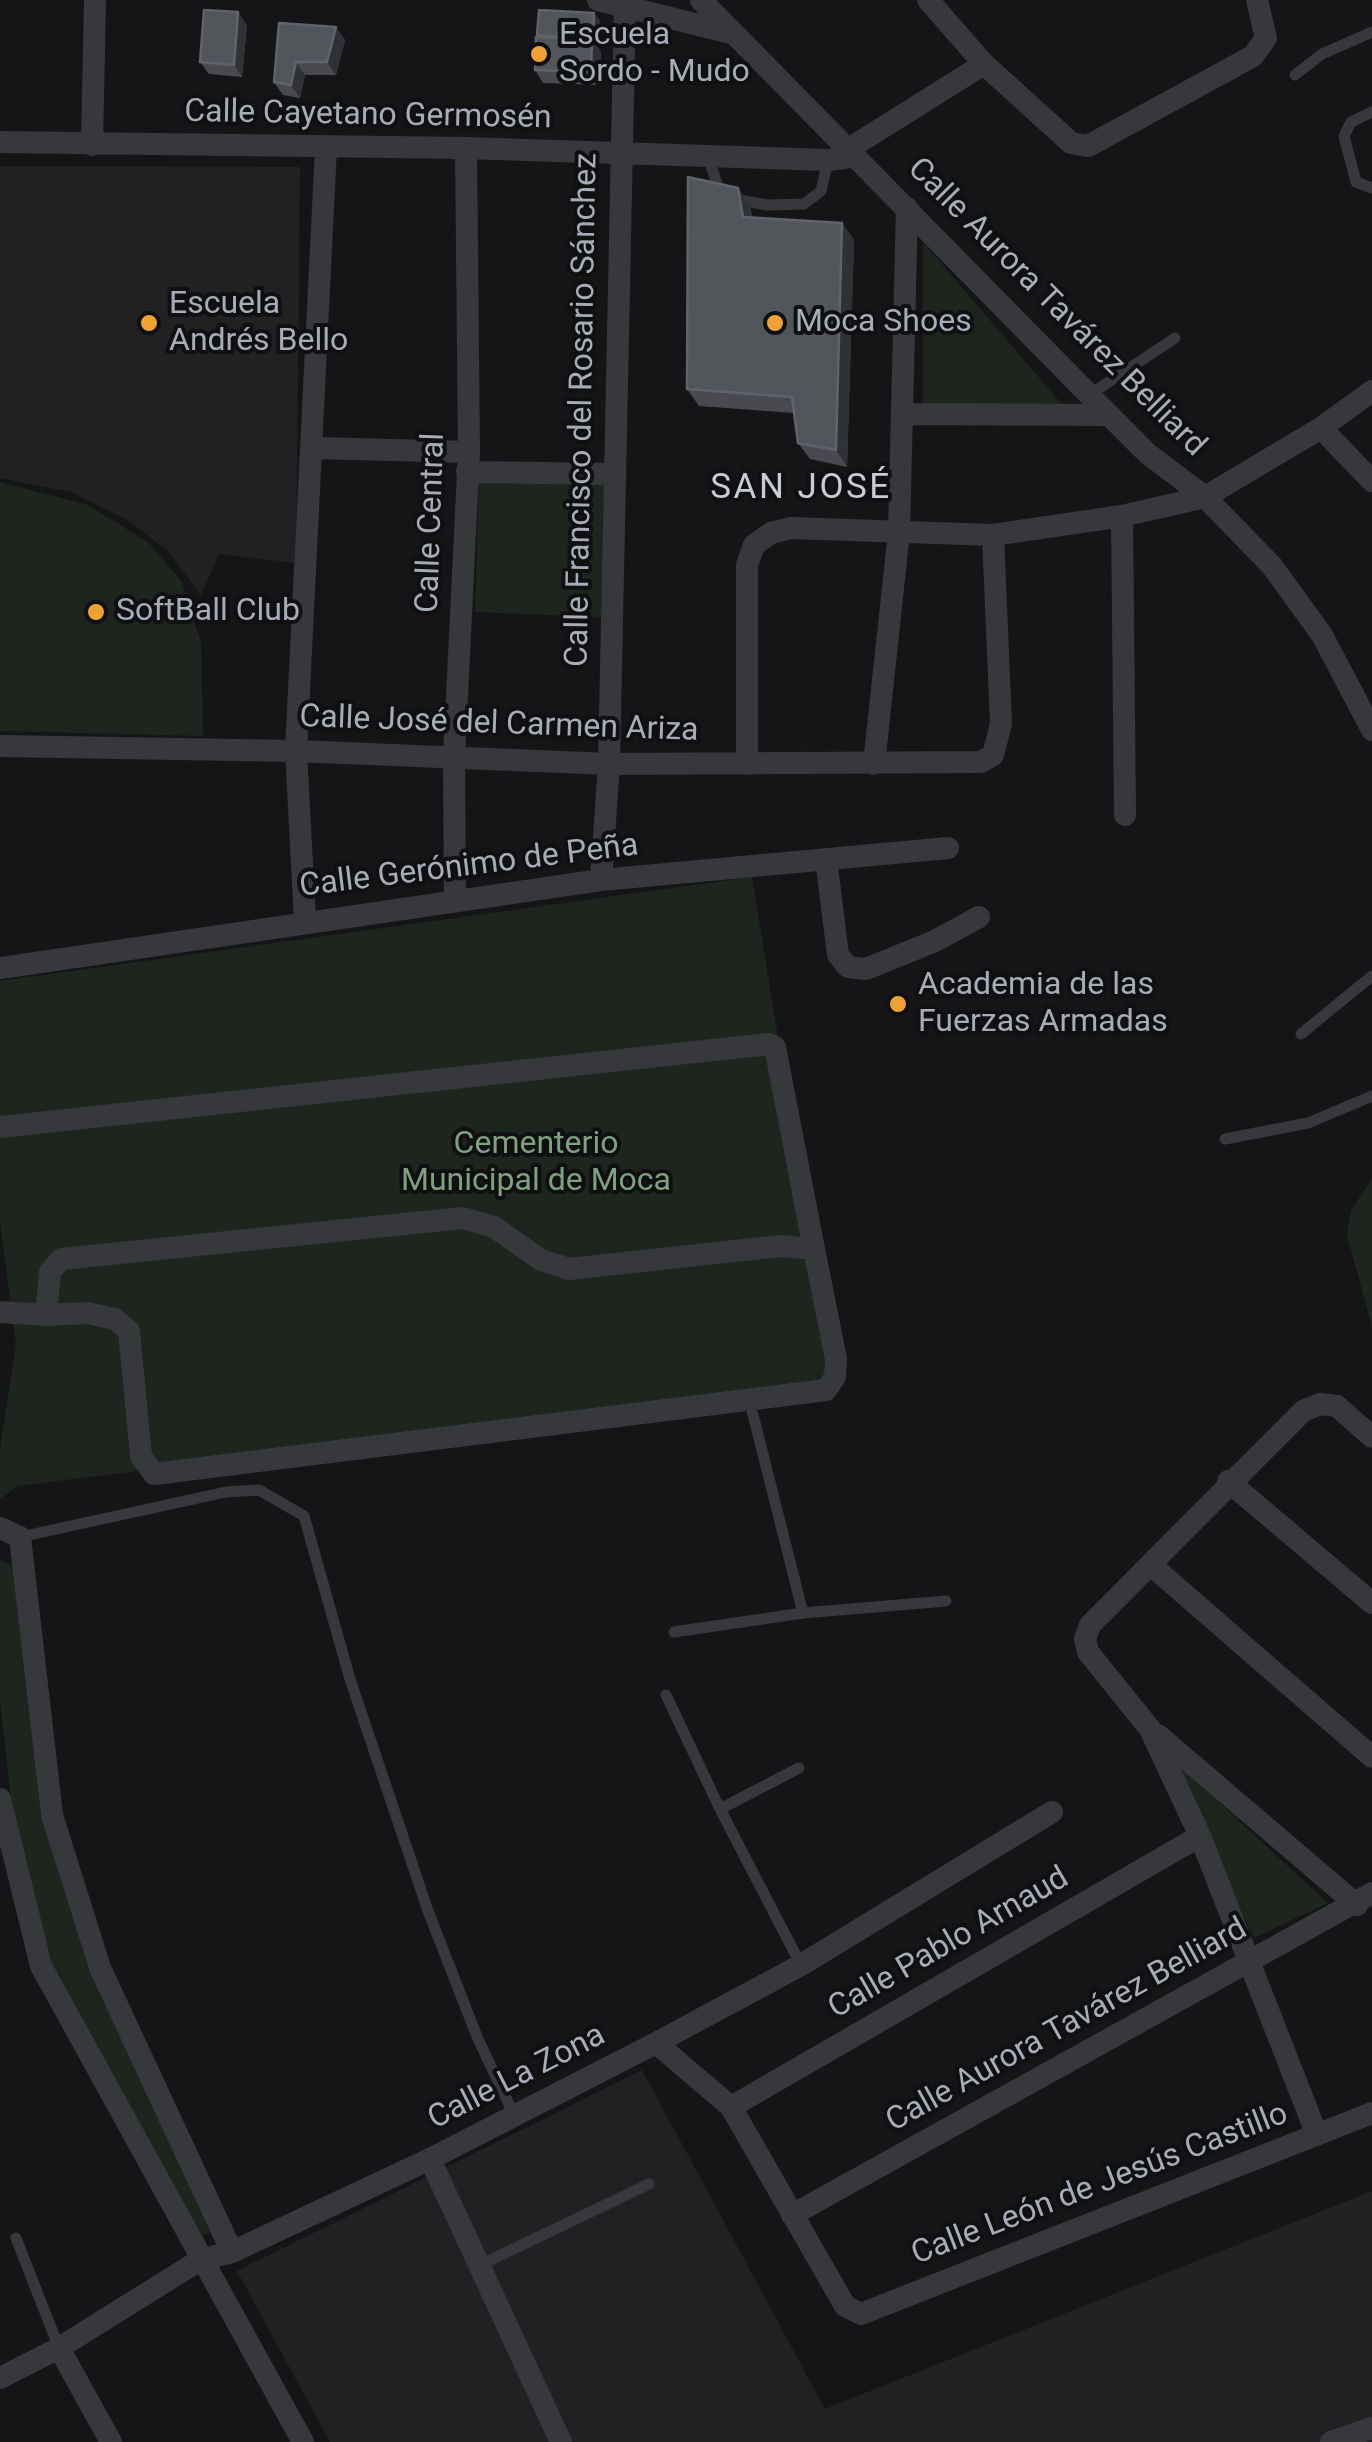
<!DOCTYPE html>
<meta charset="utf-8">
<style>
body{margin:0}
canvas{display:block;background:#151517}
</style>
<canvas width="1372" height="2442"></canvas>
<script>
const ctx = document.querySelector('canvas').getContext('2d');
ctx.lineJoin = 'round';
function fillPath(path, color) {
  ctx.fillStyle = color;
  ctx.fill(path, 'evenodd');
}
function poly(rows) {
  const path = new Path2D();
  for (const r of rows) {
    path.moveTo(r[0], r[1]);
    for (let i = 2; i < r.length; i += 2) path.lineTo(r[i], r[i + 1]);
  }
  return path;
}
function strokePath(path, color, width, dash) {
  ctx.strokeStyle = color;
  ctx.lineWidth = width;
  ctx.lineCap = dash ? 'butt' : 'round';
  ctx.setLineDash(dash || []);
  ctx.stroke(path);
}
function write(font, color, halo, rows, align = 'center') {
  ctx.font = font + ' Roboto,sans-serif';
  ctx.lineWidth = 8;
  ctx.setLineDash([]);
  ctx.textBaseline = 'middle';
  ctx.strokeStyle = halo;
  ctx.fillStyle = color;
  for (const [text, x, y, turn = 0] of rows) {
    ctx.save();
    ctx.translate(x, y);
    ctx.rotate((+turn || 0) * Math.PI / 180);
    ctx.textAlign = isNaN(turn) ? turn : align;
    if (halo) ctx.strokeText(text, 0, 0);
    ctx.fillText(text, 0, 0);
    ctx.restore();
  }
}
fillPath(poly([
 [0,166,300,167,296,563,219,554,201,595,167,550,127,520,71,492,0,478],
 [642,2070,825,2409,1372,2191,1372,2442,330,2442,237,2271]
]), '#212124');
fillPath(poly([
 [923,242,1065,408,923,405],
 [479,479,606,479,601,617,475,612],
 [0,482,88,505,149,543,182,582,201,643,203,736,0,731],
 [752,877,834,1384,17,1486,0,1499,0,1449,16,1344,0,1221,0,981],
 [1372,1179,1372,1327,1347,1235,1351,1210],
 [0,1561,13,1565,41,1816,90,1974,213,2231,198,2238,48,1965,13,1817,0,1700],
 [1173,1760,1328,1903,1254,1938]
]), '#1d251e');
strokePath(poly([
 [1295,75,1322,54,1372,32],
 [1372,112,1351,122,1344,136,1356,182,1372,188],
 [708,156,719,190,739,200,767,205,804,204,821,191,828,160],
 [1089,395,1175,338],
 [1301,1034,1372,976],
 [1225,1139,1308,1123,1372,1096],
 [749,1399,803,1613,946,1601],
 [20,1537,226,1492,259,1490,304,1516,350,1679,428,1911,478,2039,514,2115],
 [674,1632,803,1613],
 [666,1695,720,1809],
 [799,1768,720,1809,801,1965],
 [16,2238,59,2348],
 [480,2265,649,2184]
]), '#36383c', 11);
strokePath(poly([
 [598,0,731,33],
 [701,0,1109,415,1148,454,1205,497,1272,566,1322,635,1372,730],
 [928,0,984,64,1071,143,1088,146,1253,56,1266,38,1257,0],
 [0,142,466,148,828,160,844,158,850,148,984,64],
 [92,145,95,0],
 [902,414,1109,415],
 [1321,428,1372,481],
 [314,448,469,452],
 [467,472,613,474],
 [1122,516,1125,815],
 [0,746,296,751,609,764,981,762,993,755,1001,724,993,535],
 [747,764,747,565,754,545,771,533,791,528,993,535,1122,516,1205,497,1321,428,1372,391],
 [874,764,899,532,907,208],
 [826,859,838,955,848,967,866,969,935,941,979,917],
 [601,880,609,764,625,0],
 [455,901,454,757,469,452,466,148],
 [305,921,296,751,326,148],
 [0,968,601,880,948,848],
 [0,1127,769,1044,775,1047,814,1249],
 [0,1312,46,1315,87,1313,115,1319,129,1331,141,1456,154,1474,826,1390,835,1377,836,1359,814,1249,780,1246,569,1269,541,1260,494,1227,463,1218,61,1259,50,1272,46,1315],
 [1228,1481,1372,1603],
 [0,1528,20,1537,52,1815,100,1968,232,2252],
 [1152,1566,1372,1757],
 [1158,1735,1357,1905],
 [0,1799,41,1966,303,2442],
 [656,2043,731,2107,845,2306,861,2314,1372,2113],
 [731,2107,1200,1836],
 [1317,2135,1200,1836,1150,1729,1088,1652,1085,1639,1090,1625,1303,1411,1320,1404,1337,1406,1372,1437],
 [430,2159,561,2442],
 [792,2215,1372,1893],
 [59,2348,111,2442],
 [0,2378,59,2348,200,2260,232,2252,430,2159,656,2043,801,1965,1052,1812],
 [1331,2442,1372,2428]
]), '#36383c', 22);
fillPath(poly([
 [594,13,600,22,598,48,601,52,600,85,543,83,535,70,539,37,537,35],
 [247,25,242,77,209,74,200,62],
 [336,27,345,40,336,75,305,75,300,98,283,95,274,82],
 [738,188,750,205,752,217,842,223,854,240,847,467,810,459,798,443,794,413,699,406,687,389]
]), '#484a4f');
fillPath(poly([
 [238,12,247,25,242,77,234,65],
 [594,13,600,22,599,48,593,39],
 [336,27,345,40,336,75,327,62],
 [592,39,601,52,600,85,591,72],
 [296,62,305,75,300,98,291,85],
 [738,188,750,205,755,234,743,217],
 [842,223,854,240,847,467,836,450]
]), '#2f3134');
const building = poly([
 [204,10,238,12,234,65,200,62,204,10],
 [539,10,594,13,593,39,537,35,539,10],
 [279,23,336,27,327,62,296,62,291,85,274,82,279,23],
 [536,37,592,39,591,72,535,70,536,37],
 [688,177,738,188,743,217,842,223,836,450,798,443,792,397,687,389,688,177]
]);
fillPath(building, '#52555a');
strokePath(building, '#606369', 2.5);
for (const [x, y, r, color] of [
 [539,54,10,"#eea236"],
 [149,323,10,"#eea236"],
 [775,323,10,"#eea236"],
 [96,612,10,"#eea236"],
 [898,1004,10,"#eea236"]
]) {
  const dot = new Path2D();
  dot.arc(x, y, r, 0, 2 * Math.PI);
  ctx.fillStyle = color;
  ctx.fill(dot);
  strokePath(dot, '#101012', 4);
}
write('32px', '#a7adb7', '#101012', [
 ["Escuela",559,36],
 ["Sordo - Mudo",559,73],
 ["Escuela",169,305],
 ["Andrés Bello",169,342],
 ["Moca Shoes",795,323],
 ["SoftBall Club",116,612],
 ["Academia de las",918,986],
 ["Fuerzas Armadas",918,1023]
], 'left');
write('32px', '#a7adb7', '#101012', [
 ["Calle Cayetano Germosén",368,116,1],
 ["Calle Aurora Tavárez Belliard",1056,308,45],
 ["Calle Francisco del Rosario Sánchez",583,410,-89],
 ["Calle Central",432,523,-88],
 ["Calle José del Carmen Ariza",499,725,2],
 ["Calle Gerónimo de Peña",469,867,-7],
 ["Calle Pablo Arnaud",949,1944,-30],
 ["Calle Aurora Tavárez Belliard",1067,2026,-29],
 ["Calle La Zona",517,2078,-27],
 ["Calle León de Jesús Castillo",1100,2185,-21]
]);
write('32px', '#7fa17f', '#101012', [
 ["Cementerio",536,1145],
 ["Municipal de Moca",536,1182]
]);
ctx.letterSpacing = '2.5px';
write('35px', '#c8ccd3', '#101012', [
 ["SAN JOSÉ",801,489]
]);
ctx.letterSpacing = '0px';
</script>
